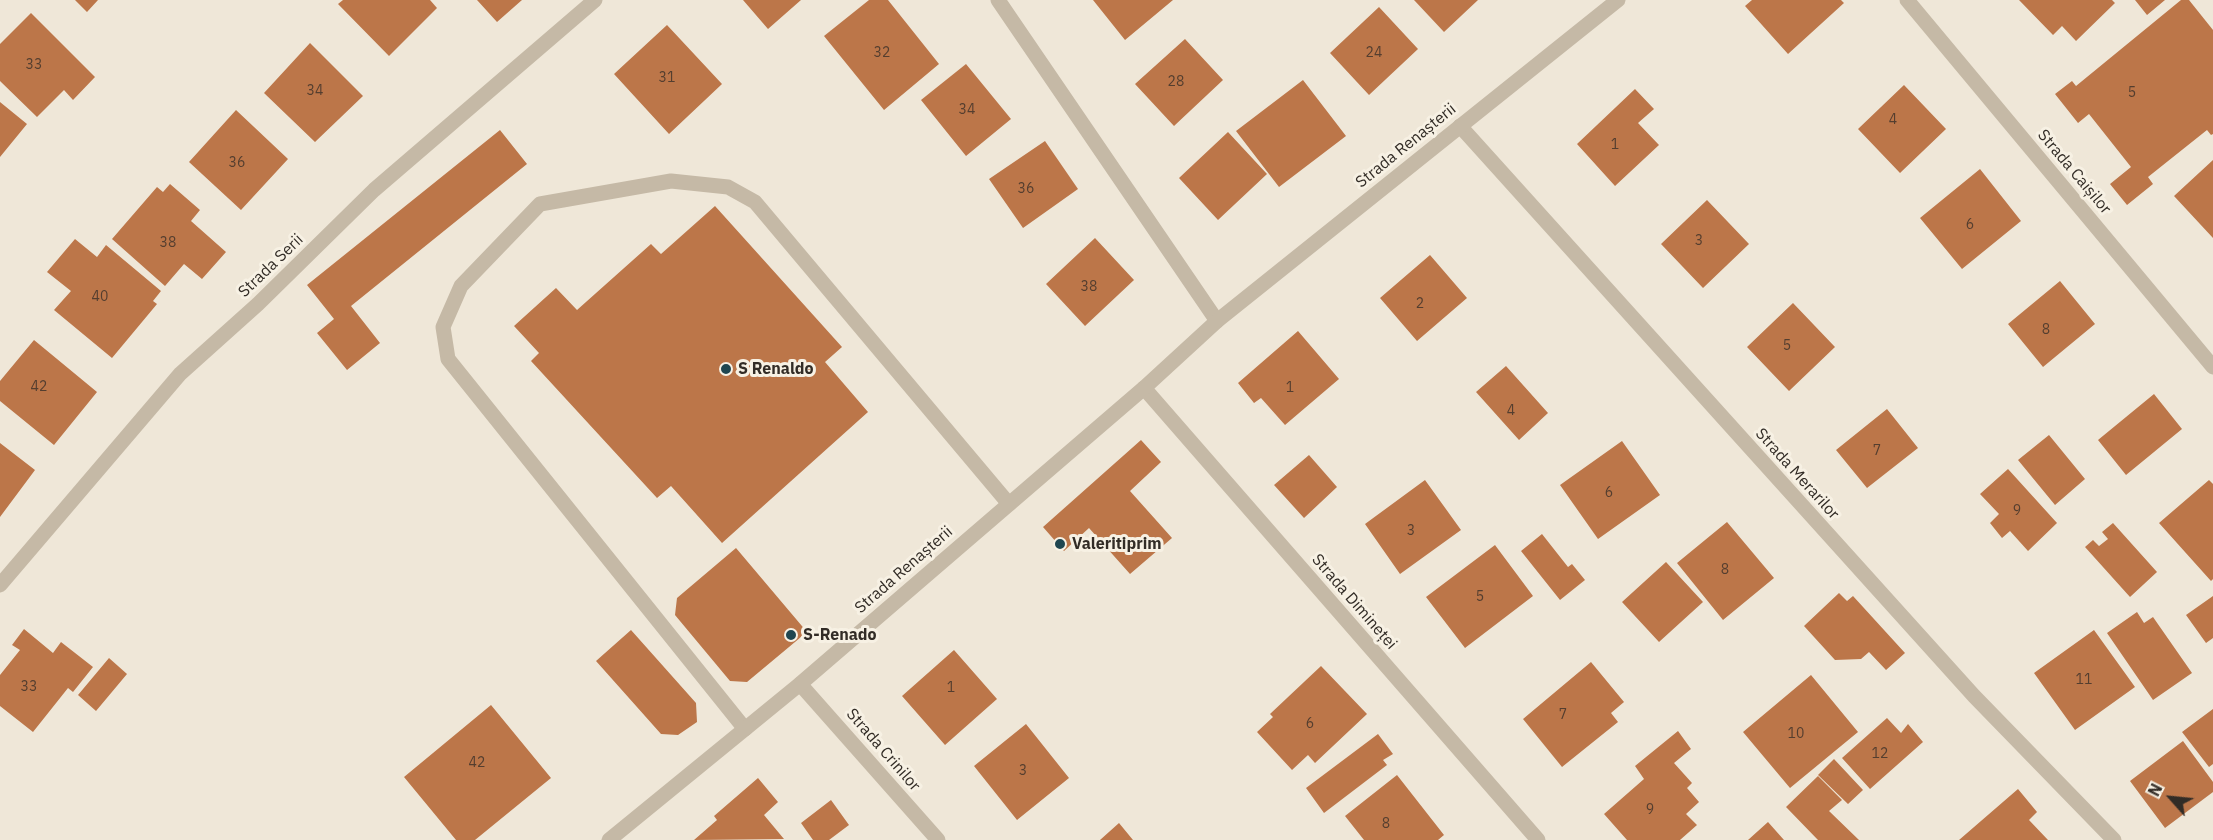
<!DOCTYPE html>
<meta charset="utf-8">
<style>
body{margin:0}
#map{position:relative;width:2213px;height:840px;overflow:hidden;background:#efe7d8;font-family:"IBM Plex Sans",sans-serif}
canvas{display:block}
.north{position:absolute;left:2141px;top:768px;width:60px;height:60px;-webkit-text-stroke:4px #f7f1e4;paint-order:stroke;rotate:297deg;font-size:16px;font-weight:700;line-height:24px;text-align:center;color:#322c26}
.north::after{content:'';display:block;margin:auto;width:21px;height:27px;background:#322c26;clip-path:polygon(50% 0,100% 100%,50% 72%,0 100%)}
</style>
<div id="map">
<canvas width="2213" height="840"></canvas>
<div class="north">N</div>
</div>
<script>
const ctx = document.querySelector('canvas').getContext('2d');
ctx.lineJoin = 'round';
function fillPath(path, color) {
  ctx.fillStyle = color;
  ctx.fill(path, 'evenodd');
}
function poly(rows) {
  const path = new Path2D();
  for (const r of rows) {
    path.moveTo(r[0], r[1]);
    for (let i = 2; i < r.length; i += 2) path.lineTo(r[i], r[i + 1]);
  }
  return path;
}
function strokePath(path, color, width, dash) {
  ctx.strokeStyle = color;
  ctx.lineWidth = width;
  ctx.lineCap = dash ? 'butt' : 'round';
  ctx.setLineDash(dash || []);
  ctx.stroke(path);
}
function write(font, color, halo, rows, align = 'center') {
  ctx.font = font + ' "IBM Plex Sans",sans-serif';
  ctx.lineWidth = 6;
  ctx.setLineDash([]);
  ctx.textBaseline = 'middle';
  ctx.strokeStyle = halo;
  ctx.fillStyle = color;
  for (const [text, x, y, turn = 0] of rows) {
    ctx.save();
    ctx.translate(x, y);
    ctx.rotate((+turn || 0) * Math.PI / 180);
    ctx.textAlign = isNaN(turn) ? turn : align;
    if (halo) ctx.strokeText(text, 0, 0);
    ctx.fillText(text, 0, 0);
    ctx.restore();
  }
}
fillPath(poly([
 [75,0,98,0,87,12],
 [343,0,430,0,437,8,389,56,338,4],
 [477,0,522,0,497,22],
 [743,0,801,0,768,29],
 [869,0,888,0,939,64,884,110,824,36],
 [1093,0,1173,0,1125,40],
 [1414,0,1478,0,1444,32],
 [1752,0,1841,0,1844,3,1788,54,1745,6],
 [2019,0,2112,0,2115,3,2076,41,2062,26,2053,35],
 [2135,0,2165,0,2147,15],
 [2181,0,2189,0,2213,30,2213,134,2211,135,2207,130,2148,177,2153,184,2127,205,2110,184,2131,167,2089,114,2078,123,2055,94,2072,81,2076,86],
 [1379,7,1418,49,1369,95,1330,53],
 [31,13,95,77,73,100,64,90,37,117,0,81,0,44],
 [667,25,722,84,669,134,614,74],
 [1185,39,1223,80,1174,126,1135,84],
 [310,43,363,96,315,142,264,93],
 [966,64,1011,119,966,156,921,100],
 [1303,80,1346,136,1279,187,1236,131],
 [1904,85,1946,129,1900,173,1858,129],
 [1635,89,1654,109,1638,123,1659,145,1615,186,1577,144],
 [0,102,27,124,0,157],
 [236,110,288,159,241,210,189,162],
 [500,130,527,164,351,306,380,343,347,370,317,333,334,319,307,285],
 [1228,132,1267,174,1218,220,1179,178],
 [1045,141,1078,189,1023,228,989,179],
 [2213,160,2213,238,2174,196],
 [1980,169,2021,221,1962,269,1920,218],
 [170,184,200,210,191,221,226,252,202,279,184,264,165,286,112,239,157,187,163,192],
 [1707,200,1749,244,1703,288,1661,244],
 [715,206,842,347,825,362,868,412,722,543,671,486,657,498,531,361,539,353,514,326,556,288,577,310,651,244,661,254],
 [1095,238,1134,280,1085,326,1046,284],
 [75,239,97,257,106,245,161,291,153,301,157,304,112,358,54,310,71,291,47,272],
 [1430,255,1467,298,1417,341,1380,298],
 [2060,281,2095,324,2043,367,2008,324],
 [1793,303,1835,347,1789,391,1747,347],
 [1298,331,1339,379,1285,425,1261,398,1254,403,1238,383],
 [34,340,97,392,54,445,0,401,0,381],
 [1506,366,1548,413,1519,440,1476,392],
 [2154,394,2182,429,2126,475,2098,440],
 [1887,409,1918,448,1867,488,1836,450],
 [2049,435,2085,479,2055,505,2018,460],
 [1141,440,1161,462,1130,491,1172,538,1130,574,1089,528,1064,551,1043,527],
 [1622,441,1660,495,1598,539,1560,485],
 [0,443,35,470,0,517],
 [1309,455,1337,487,1304,518,1274,485],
 [2008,469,2057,523,2028,551,2010,531,2002,538,1990,523,1999,514,1980,494],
 [1425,480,1461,530,1400,574,1365,524],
 [2209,480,2213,484,2213,579,2211,581,2159,523],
 [1727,522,1774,578,1723,620,1677,563],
 [2113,523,2157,572,2130,597,2085,547,2093,540,2099,546,2108,539,2102,532],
 [1542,534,1568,567,1572,564,1585,580,1560,600,1521,551],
 [1495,545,1533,596,1465,648,1426,597],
 [736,548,807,632,747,682,730,681,675,615,677,598],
 [1666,562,1703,602,1659,642,1622,602],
 [1839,593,1847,601,1853,596,1905,653,1886,670,1869,652,1861,659,1835,660,1804,626],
 [2213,596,2213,638,2206,643,2186,615],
 [2137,612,2144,623,2153,617,2192,673,2153,700,2107,633],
 [24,629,53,653,61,642,93,667,73,692,68,688,33,732,0,706,0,675,20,650,12,645],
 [631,630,696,703,697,722,678,735,661,734,596,661],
 [2094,630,2135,687,2075,730,2034,673],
 [954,650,997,699,945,745,902,696],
 [109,658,127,674,96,711,78,695],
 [1591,662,1624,702,1611,713,1618,722,1562,767,1523,719],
 [1321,666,1367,714,1315,763,1308,755,1292,770,1257,732,1273,717,1270,714],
 [1811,675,1858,732,1790,788,1743,732],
 [491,705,551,778,475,840,456,840,404,777],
 [2213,709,2213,764,2209,767,2182,732],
 [1887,718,1901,733,1908,724,1923,742,1870,789,1842,758],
 [1026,724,1069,778,1017,820,974,766],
 [1678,731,1691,749,1674,763,1692,783,1687,788,1699,802,1686,814,1697,825,1680,840,1627,840,1604,814,1644,779,1635,766],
 [1378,734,1393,754,1383,760,1387,765,1324,813,1306,788],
 [2183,741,2213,782,2213,792,2165,828,2130,781],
 [1834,759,1863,790,1848,804,1818,775],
 [1397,775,1444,835,1438,840,1364,840,1345,816],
 [1818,776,1842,800,1829,811,1859,840,1818,840,1786,807],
 [758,778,778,802,764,815,784,839,694,840,717,820,714,816],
 [2018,789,2037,812,2029,820,2048,840,1959,840],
 [831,800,849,825,829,840,813,840,801,823],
 [1768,822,1784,840,1748,840],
 [1119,823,1133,840,1100,840]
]), '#bc7649');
strokePath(poly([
 [745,729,448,359,443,327,461,286,540,204,671,181,728,187,755,202,1009,504]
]), '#c5b9a6', 15);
strokePath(poly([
 [998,0,1217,321],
 [1907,0,2213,367],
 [1460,126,1974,696,2114,840],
 [1144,388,1538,840],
 [0,585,180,374,258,304,374,190,595,0],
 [800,684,938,840]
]), '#c5b9a6', 15);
strokePath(poly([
 [609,840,800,684,1144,388,1217,321,1618,0]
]), '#c5b9a6', 15);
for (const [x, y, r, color] of [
 [726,369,6,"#1f4650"],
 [1060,544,6,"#1f4650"],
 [791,635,6,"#1f4650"]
]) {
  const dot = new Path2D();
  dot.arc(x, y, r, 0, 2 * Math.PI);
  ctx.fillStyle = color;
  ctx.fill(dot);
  strokePath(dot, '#f7f1e4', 2);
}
write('14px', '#543e2f', null, [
 ["32",882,53],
 ["24",1374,53],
 ["33",34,65],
 ["31",667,78],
 ["28",1176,82],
 ["34",315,91],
 ["5",2132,93],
 ["34",967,110],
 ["4",1893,120],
 ["1",1615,145],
 ["36",237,163],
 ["36",1026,189],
 ["6",1970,225],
 ["3",1699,241],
 ["38",168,243],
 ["38",1089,287],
 ["40",100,297],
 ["2",1420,304],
 ["8",2046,330],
 ["5",1787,346],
 ["42",39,387],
 ["1",1290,388],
 ["4",1511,411],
 ["7",1877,451],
 ["6",1609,493],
 ["9",2017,511],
 ["3",1411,531],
 ["8",1725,570],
 ["5",1480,597],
 ["11",2084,680],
 ["33",29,687],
 ["1",951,688],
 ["7",1563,715],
 ["6",1310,724],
 ["10",1796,734],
 ["12",1880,754],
 ["42",477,763],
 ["3",1023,771],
 ["9",1650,810],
 ["8",1386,824]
]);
write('16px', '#322c26', '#f7f1e4', [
 ["Strada Renașterii",1406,146,-39],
 ["Strada Caișilor",2074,172,50],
 ["Strada Serii",271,266,-44],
 ["Strada Merarilor",1797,474,48],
 ["Strada Renașterii",904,570,-41],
 ["Strada Dimineței",1354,602,49],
 ["Strada Crinilor",883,750,49]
]);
write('bold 16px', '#322c26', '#f7f1e4', [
 ["S Renaldo",738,369],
 ["Valeritiprim",1072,544],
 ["S-Renado",803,635]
], 'left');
</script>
